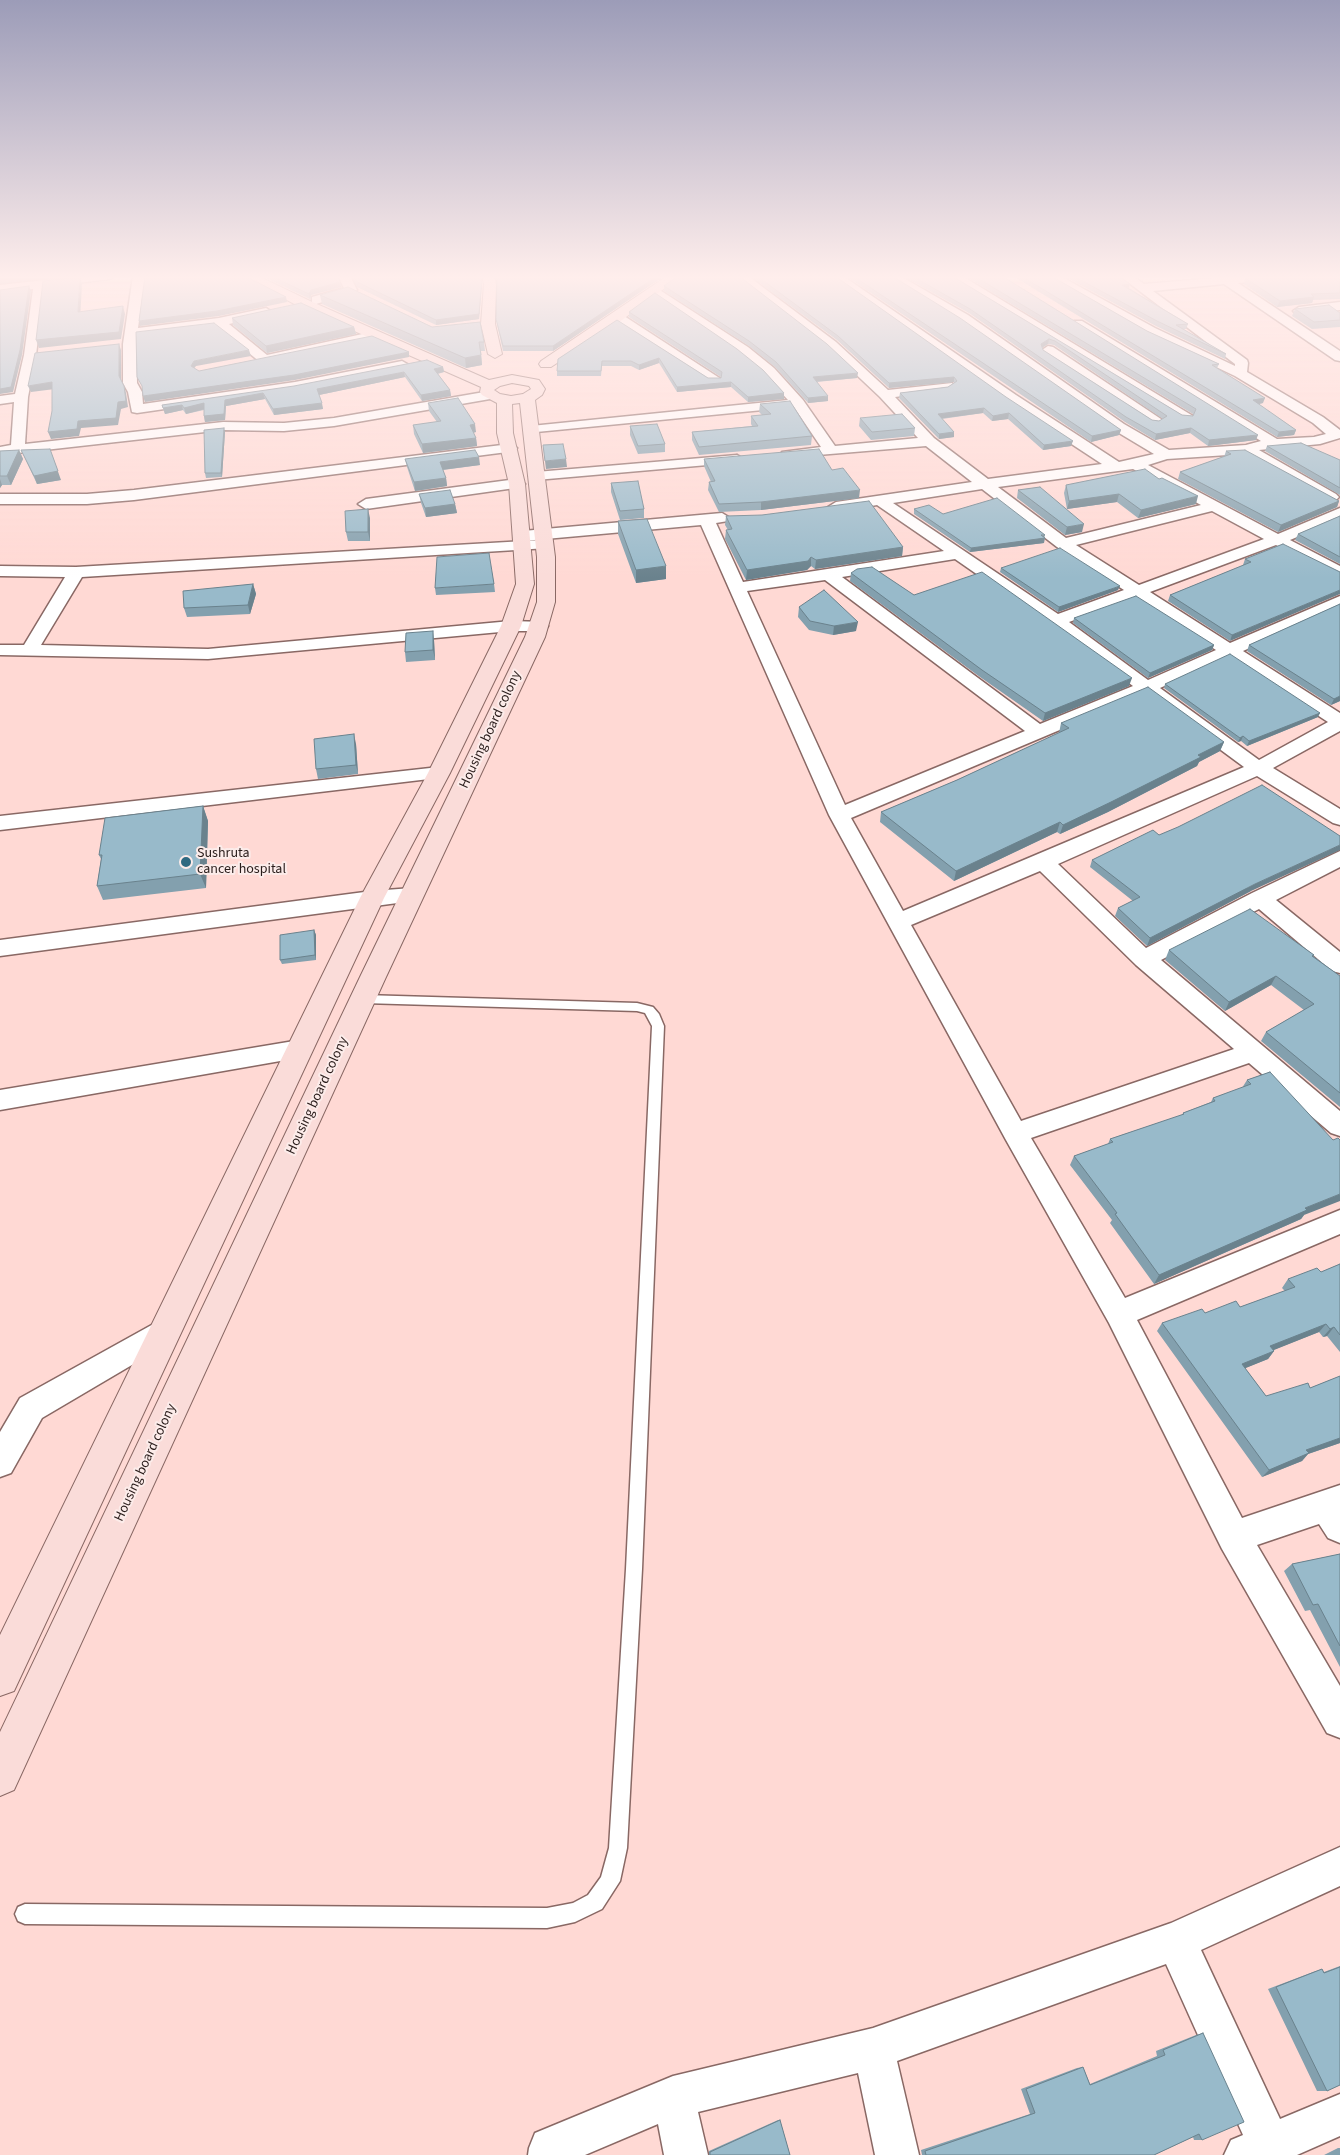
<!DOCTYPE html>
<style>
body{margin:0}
canvas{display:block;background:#ffd9d4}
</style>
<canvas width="1340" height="2155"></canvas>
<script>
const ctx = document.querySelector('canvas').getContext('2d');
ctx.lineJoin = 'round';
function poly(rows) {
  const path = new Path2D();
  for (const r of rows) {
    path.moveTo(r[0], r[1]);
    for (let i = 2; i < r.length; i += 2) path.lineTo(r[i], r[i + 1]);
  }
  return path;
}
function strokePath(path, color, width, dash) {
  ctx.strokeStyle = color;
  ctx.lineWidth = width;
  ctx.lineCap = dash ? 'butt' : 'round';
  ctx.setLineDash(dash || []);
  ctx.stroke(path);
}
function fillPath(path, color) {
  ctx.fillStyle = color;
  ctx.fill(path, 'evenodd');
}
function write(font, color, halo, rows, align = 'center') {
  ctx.font = font + ' "Source Sans 3",sans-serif';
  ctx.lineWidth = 4;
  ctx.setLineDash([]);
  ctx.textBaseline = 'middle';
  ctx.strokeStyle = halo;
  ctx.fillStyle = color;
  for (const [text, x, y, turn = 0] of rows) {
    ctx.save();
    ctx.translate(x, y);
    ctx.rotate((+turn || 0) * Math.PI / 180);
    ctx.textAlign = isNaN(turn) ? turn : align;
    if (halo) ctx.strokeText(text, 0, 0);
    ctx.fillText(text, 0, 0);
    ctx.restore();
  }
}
const lane = poly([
 [363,995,637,1003,653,1007,659,1014,664,1026,642,1569,627,1848,620,1881,602,1909,575,1922,547,1928,25,1924,18,1921,15,1914,18,1907,25,1904,547,1908,573,1903,588,1895,601,1877,609,1848,626,1569,652,1026,645,1013,637,1011,363,1003,357,999,363,995]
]);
const street = poly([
 [82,276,116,276,110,279,44,287,36,355,28,397,25,444,223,422,284,423,334,418,490,391,497,395,490,399,334,426,284,431,223,430,0,455,0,447,11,445,14,402,0,404,0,396,15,394,24,355,33,289,0,293,0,285,82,276],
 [133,276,145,276,138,328,219,318,266,308,272,312,270,315,229,324,267,355,376,331,382,335,376,339,265,363,260,362,216,326,136,336,137,383,142,392,143,404,295,382,402,361,409,365,402,369,295,390,137,413,132,412,128,392,123,383,123,344,133,276],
 [338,276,350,276,357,290,355,292,316,304,312,303,312,297,344,288,338,276],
 [735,276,748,276,836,342,888,390,952,383,954,386,947,390,895,397,934,438,988,479,1102,464,1006,401,830,276,843,276,1016,395,1119,462,1154,454,1114,430,960,321,886,276,900,276,968,315,1124,424,1169,450,1246,445,1261,441,1074,327,1072,324,1074,321,1082,321,1277,439,1314,437,1326,434,1313,423,1235,376,1147,334,1046,276,1060,276,1155,328,1235,366,1235,364,1120,276,1133,276,1144,284,1216,278,1214,276,1285,276,1279,279,1238,283,1340,351,1340,361,1335,360,1224,284,1153,291,1247,360,1248,363,1247,372,1323,417,1340,430,1340,438,1320,444,1259,450,1336,494,1339,497,1336,500,1331,502,1243,454,1167,459,1148,465,1278,534,1340,508,1340,519,1290,540,1340,566,1340,578,1276,545,1150,592,1230,643,1340,596,1340,607,1243,651,1340,713,1340,731,1273,768,1340,809,1340,825,1333,823,1257,776,1058,864,1146,948,1252,893,1340,851,1340,867,1276,900,1340,952,1340,973,1332,971,1259,909,1161,960,1340,1111,1340,1136,1331,1133,1249,1063,1031,1138,1125,1298,1340,1210,1340,1234,1137,1320,1242,1518,1340,1485,1340,1543,1328,1538,1319,1524,1257,1545,1340,1686,1340,1738,1327,1733,1222,1549,1109,1323,1006,1140,829,815,701,525,523,541,515,536,523,531,722,513,730,518,728,521,716,523,743,582,944,551,877,505,836,512,828,507,836,502,972,482,926,446,782,458,780,455,782,452,821,447,794,407,526,433,524,430,531,426,788,400,764,374,738,353,651,293,649,291,655,287,748,347,774,368,803,400,835,446,918,438,880,397,828,348,735,276],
 [1133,469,1201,505,1066,538,998,487,1133,469],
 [982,489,1057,547,1124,590,1058,614,893,503,982,489],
 [1212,511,1264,539,1139,585,1076,545,1212,511],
 [955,559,1050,625,1133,686,1040,724,842,577,955,559],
 [825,580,1025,731,845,805,747,591,825,580],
 [1135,598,1216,650,1148,680,1069,622,1135,598],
 [1228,657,1328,722,1259,760,1160,688,1228,657],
 [1145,694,1244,767,903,911,851,818,1145,694],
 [1040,871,1136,965,1234,1049,1021,1121,911,925,1040,871],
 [948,276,962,276,1193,416,1191,419,1181,419,948,276],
 [1340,302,1340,310,1299,315,1293,311,1299,307,1340,302],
 [617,313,621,314,721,379,719,382,709,382,613,320,611,317,617,313],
 [1048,346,1053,347,1164,421,1157,425,1152,424,1043,353,1042,350,1048,346],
 [510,444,517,448,515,451,134,500,87,504,0,504,0,494,87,494,134,490,510,444],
 [737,455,744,459,742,462,536,480,529,476,536,472,737,455],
 [517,479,525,484,522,487,366,509,358,504,366,499,517,479],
 [542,540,548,542,550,545,548,548,82,577,41,645,208,649,511,621,545,622,548,626,545,630,539,631,511,631,208,659,0,655,0,645,24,645,65,577,0,576,0,566,76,567,542,540],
 [439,767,446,769,449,773,446,777,0,830,0,816,439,767],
 [412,888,420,890,423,895,420,900,0,956,0,940,372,891,412,888],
 [300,1040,309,1042,312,1049,309,1056,0,1110,0,1090,300,1040],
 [166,1317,176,1321,181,1330,176,1339,42,1418,11,1473,0,1477,0,1432,20,1398,166,1317],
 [1340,1847,1340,1886,1201,1950,1280,2119,1340,2094,1340,2136,1297,2155,1224,2155,1231,2140,1243,2135,1166,1964,897,2061,919,2155,875,2155,858,2073,698,2112,708,2155,664,2155,658,2124,585,2155,528,2155,529,2148,535,2133,673,2076,873,2028,1171,1923,1340,1847]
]);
const secondary = poly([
 [242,276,258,276,310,301,489,380,512,375,539,380,545,389,542,395,535,400,555,557,555,602,545,637,386,977,14,1790,0,1796,0,1732,360,977,525,637,537,602,537,557,520,403,512,404,513,433,525,484,534,584,521,626,450,773,384,898,14,1691,0,1696,0,1635,360,898,428,773,501,626,516,584,509,484,497,433,497,403,482,395,480,392,481,387,300,307,242,276],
 [512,383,529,386,531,389,523,394,511,396,500,394,494,390,500,386,512,383],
 [482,276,494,276,496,284,495,324,502,354,495,358,488,354,481,324,484,284,482,276],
 [667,276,681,276,622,320,551,367,541,367,539,364,541,361,667,276]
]);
strokePath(lane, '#896864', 3);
strokePath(street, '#896864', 3);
strokePath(secondary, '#896864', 2);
fillPath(lane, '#fff');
fillPath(street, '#fff');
fillPath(secondary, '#fadcd9');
fillPath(poly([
 [262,276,338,276,341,287,311,295,310,299],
 [351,276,481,276,482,284,479,319,436,325,357,287],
 [495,276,664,276,553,351,503,351,497,324,497,283],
 [750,276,835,276,1071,446,1043,450,1008,419,992,421,983,413,942,419,954,432,954,437,939,439,899,398,900,393,948,387,954,383,954,382,889,388,837,340],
 [846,276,892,276,1121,430,1119,435,1091,442],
 [903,276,952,276,1182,415,1193,416,1193,414,965,276,1002,276,1256,440,1208,446,1190,433,1155,440,1125,422,969,313],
 [1048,344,1054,345,1163,419,1159,421,1152,420,1043,350,1042,348],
 [1013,276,1051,276,1147,331,1219,364,1217,368,1263,403,1258,404,1296,430,1294,435,1277,437],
 [1064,276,1118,276,1129,288,1188,324,1186,329,1183,329,1226,354,1225,359,1156,326],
 [1340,276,1340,299,1313,300,1312,303,1277,307,1244,284,1245,278],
 [664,286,857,378,817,382,828,401,808,403,775,367,749,346,664,291],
 [320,295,484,342,485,351,481,351,482,365,466,368,322,304],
 [1295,309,1340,313,1340,327,1312,329,1292,316],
 [629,312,784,399,748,402,731,387,677,392,659,363,639,370,631,366,602,366,601,376,557,376,557,371,617,320,708,378,721,378,721,377,629,317],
 [232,318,354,327,356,334,267,353,233,325],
 [443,367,444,372,438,374,450,390,451,396,422,401,405,377,319,395,323,409,274,415,265,399,226,406,225,420,205,422,204,416,204,410,186,414,183,410,165,414,162,405],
 [428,403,476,432,473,433,476,438,477,446,423,453,414,434,413,425,437,422,429,411],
 [760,404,812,436,811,445,699,455,692,440,692,432,752,426,751,424,751,416,762,415,759,412],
 [860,418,915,428,914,436,871,440,859,426],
 [630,426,665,444,665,452,638,454,630,435],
 [225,432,222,477,206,478,205,473],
 [1267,446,1340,460,1340,495,1265,451],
 [19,450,23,459,11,485,2,485,0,488,0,451],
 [21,450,61,480,37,484],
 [1226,451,1339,501,1337,507,1278,532,1178,479,1180,472,1224,457],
 [405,459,480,465,443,470,446,478,447,486,415,491,407,467],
 [704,459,832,470,859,498,761,510,719,512,708,490,709,482,711,482,704,466],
 [611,483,644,509,644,518,620,520,611,492],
 [1066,485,1196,504,1138,518,1117,502,1067,509,1064,493],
 [1018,490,1082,532,1065,535,1017,498],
 [419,494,455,504,457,513,426,517,421,503],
 [914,509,943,514,1044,538,1044,543,970,552,914,514],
 [726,516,903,547,902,556,815,569,811,566,807,570,746,580,725,539,726,530,728,530,725,525],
 [1340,516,1340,564,1295,540,1298,534],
 [370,518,370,541,348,541,346,532],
 [618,521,666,579,636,583,618,534],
 [1283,544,1230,641,1168,601,1170,595,1244,565,1243,565,1245,559],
 [1001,568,1118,590,1058,612,1000,572],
 [851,573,914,595,1129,686,1043,721,980,677,850,581],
 [253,584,256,594,250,614,187,617,184,608],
 [494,584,495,592,436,595,435,588],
 [1340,604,1340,701,1331,705,1247,651,1249,645],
 [799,607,856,631,833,635,809,630,798,617],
 [1074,618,1214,645,1212,650,1148,678,1073,623],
 [434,640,435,660,406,662,405,652],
 [1165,684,1318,717,1247,746,1241,741,1238,742,1164,688],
 [1061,723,1224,742,1220,751,1199,762,1197,766,1108,812,1060,834,1057,832,954,881,880,822,881,812,957,780,1059,733],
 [356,744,358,774,318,779,316,769],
 [203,806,208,821,206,888,103,900,97,886,101,859,99,855],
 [1159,835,1251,891,1147,946,1115,916,1118,908,1133,901,1090,867,1092,860],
 [314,930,316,935,316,960,282,964,280,960],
 [1169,950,1313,956,1340,976,1340,1107,1261,1041,1266,1032,1304,1010,1271,985,1225,1011,1165,960],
 [1270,1072,1304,1215,1301,1219,1154,1284,1110,1223,1112,1220,1070,1165,1074,1156,1108,1144,1110,1139,1182,1115,1183,1113,1211,1102,1213,1098,1242,1088,1247,1080],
 [1340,1264,1340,1352,1327,1336,1323,1337,1319,1332,1273,1350,1274,1351,1268,1359,1245,1368,1266,1396,1310,1388,1340,1376,1340,1443,1308,1454,1302,1461,1262,1477,1157,1331,1162,1323,1205,1313,1240,1307,1285,1291,1282,1288,1288,1279,1321,1272],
 [1340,1554,1340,1667,1310,1610,1305,1611,1284,1571,1292,1564],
 [1340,1966,1340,2085,1327,2091,1317,2091,1268,1989,1313,1972,1322,1969,1324,1972],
 [1203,2033,1202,2140,1194,2140,1193,2137,1154,2155,922,2155,921,2150,1030,2114,1021,2089,1077,2068,1083,2067,1090,2084,1157,2056,1156,2051,1196,2035],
 [778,2120,780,2120,790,2155,709,2155,709,2151],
 [1338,2148,1340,2148,1340,2155,1324,2155]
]), '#83a0ae');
fillPath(poly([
 [24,276,69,276,0,284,0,279],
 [657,276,664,276,553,351,553,346],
 [80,277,82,284,80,320,78,312],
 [482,279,482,284,479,319,436,325,436,320],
 [340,282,341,287,311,295,310,299,309,294,311,290],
 [1130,284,1129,288,1122,285],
 [29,286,31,291,22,355,13,392,0,394,0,389],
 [286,297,287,302,219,316,140,326,139,321],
 [1314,297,1312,303,1277,307,1280,301],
 [123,306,125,314,121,339,39,348,36,340],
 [354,327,356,334,267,353,266,346],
 [1049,339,1048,344,1040,349,1041,344],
 [119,344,121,350,121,383,119,376],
 [249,350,251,356,196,366,192,371,191,366,194,361],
 [409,352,409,357,295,380,145,402,143,396],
 [481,355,482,365,466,368,465,358],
 [659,358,659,363,639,370,639,365],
 [443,367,444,372,435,374,434,369],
 [404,372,405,377,319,395,317,389],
 [858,373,857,378,812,382,813,377],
 [954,377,954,382,889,388,889,383],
 [52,382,55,389,31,392,28,386],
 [731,382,731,387,677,392,677,387],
 [124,386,126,393,128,407,121,409,118,425,81,428,79,436,51,439,48,432,78,421,118,402],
 [450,390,451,396,422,401,421,395],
 [263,393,265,399,226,406,225,420,205,422,204,416,225,400],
 [784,393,784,399,748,402,748,397],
 [828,396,828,401,808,403,808,398],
 [1265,398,1263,403,1251,406,1253,400],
 [204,403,205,409,186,414,184,408],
 [322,403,323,409,274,415,273,409],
 [182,405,183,410,165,414,163,408],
 [984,408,983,413,937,419,938,414],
 [1009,413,1008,419,992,421,993,416],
 [475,424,476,432,471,433,470,425],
 [224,428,225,432,222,477,221,473],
 [1191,428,1190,433,1155,440,1156,434],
 [1121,430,1119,435,1091,442,1092,436],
 [1296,430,1294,435,1277,437,1279,432],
 [954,432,954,437,939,439,939,434],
 [1258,435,1256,440,1208,446,1209,440],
 [476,438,477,446,423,453,422,444],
 [1073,441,1071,446,1043,450,1044,445],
 [50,449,61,480,37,484,34,476],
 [19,450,23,459,11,485,7,476],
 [479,457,480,465,441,470,440,462],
 [566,459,567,467,546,469,545,461],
 [446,478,447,486,415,491,414,482],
 [0,479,2,485,0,488],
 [860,490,859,498,761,510,761,502],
 [1119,494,1117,502,1067,509,1069,501],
 [1198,496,1196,504,1138,518,1141,510],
 [1339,501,1337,507,1278,532,1281,525],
 [455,504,457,513,426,517,425,508],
 [368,509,370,518,370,541,368,532],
 [1084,524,1082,532,1065,535,1067,527],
 [1045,535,1044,538,1045,538,1044,543,970,552,971,548],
 [903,547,902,556,815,569,816,560],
 [811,557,811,566,807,570,746,580,747,570],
 [666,566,666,579,636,583,636,570],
 [253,584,256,594,250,614,248,605],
 [1120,586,1118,590,1058,612,1059,607],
 [1340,590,1340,594,1230,641,1232,635],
 [858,622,856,631,833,635,834,626],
 [433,631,434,640,435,660,433,650],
 [1214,645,1212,650,1148,678,1150,673],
 [1132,678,1129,686,1043,721,1045,713],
 [1340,696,1340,701,1331,705,1334,699],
 [1320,713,1318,717,1247,746,1249,741],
 [354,734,356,744,358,774,356,765],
 [1243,736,1241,741,1238,742,1240,738],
 [1224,742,1220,751,1199,762,1197,766,1108,812,1060,834,1063,825,1198,755],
 [203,806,208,821,206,888,200,874],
 [1060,822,1057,832,954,881,956,871],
 [1340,845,1340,850,1251,891,1147,946,1150,938,1255,884],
 [314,930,316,935,316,960,315,955],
 [1276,976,1271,985,1225,1011,1229,1002],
 [1340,1194,1340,1201,1304,1215,1301,1219,1154,1284,1159,1275,1305,1208],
 [1326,1324,1319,1332,1264,1354,1270,1346],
 [1334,1327,1327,1336,1323,1337,1330,1329],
 [1274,1351,1268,1359,1236,1372,1242,1364],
 [1340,1438,1340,1443,1308,1454,1302,1461,1262,1477,1269,1470,1306,1450]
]), '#6a828d');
const building = poly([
 [0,276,24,276,0,279,0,276],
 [145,276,245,276,286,297,217,311,139,321,145,276],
 [271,276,338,276,340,282,311,290,309,294,271,276],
 [353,276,481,276,482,279,479,314,436,320,357,282,353,276],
 [496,276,657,276,553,346,503,346,496,319,497,279,496,276],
 [678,276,739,276,827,344,858,373,813,377,828,396,808,398,776,362,749,341,664,286,678,276],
 [757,276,835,276,1006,397,1073,441,1044,445,1009,413,993,416,984,408,938,414,954,432,939,434,900,393,948,387,957,381,954,377,889,383,838,336,757,276],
 [853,276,892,276,960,318,1121,430,1092,436,853,276],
 [912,276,952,276,1182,415,1193,416,1196,409,974,276,1002,276,1258,435,1209,440,1191,428,1156,434,1126,417,970,309,912,276],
 [1049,339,1055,341,1167,416,1159,421,1152,420,1043,350,1041,344,1049,339],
 [1021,276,1051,276,1147,331,1219,364,1212,365,1265,398,1253,400,1296,430,1279,432,1021,276],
 [1073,276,1118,276,1130,284,1122,285,1188,324,1176,325,1226,354,1157,321,1073,276],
 [1270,276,1340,276,1340,293,1311,294,1314,297,1280,301,1245,278,1270,276],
 [80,277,78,312,123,306,119,332,36,340,43,281,80,277],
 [29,286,20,350,11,387,0,389,0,290,29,286],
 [348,287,432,327,480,322,484,342,479,342,481,355,465,358,320,295,348,287],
 [655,293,737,349,763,370,784,393,748,397,731,382,677,387,659,358,639,365,631,361,602,361,601,371,557,371,558,359,617,320,708,378,721,378,722,372,629,312,655,293],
 [301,303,354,327,266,346,232,318,301,303],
 [1329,305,1340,313,1340,320,1314,322,1295,309,1329,305],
 [214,323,249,350,194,361,191,366,199,371,372,336,409,352,294,375,143,396,142,386,137,377,136,332,214,323],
 [119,344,119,376,124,386,126,401,118,402,116,418,78,421,77,429,48,432,52,411,52,382,28,386,35,353,119,344],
 [427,360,443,367,434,369,450,390,421,395,404,372,317,389,322,403,273,409,263,393,225,400,224,414,204,416,204,403,184,408,182,405,163,408,162,405,294,386,427,360],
 [458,398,475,424,470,425,476,438,422,444,413,425,441,421,428,403,458,398],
 [790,401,812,436,699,447,692,432,758,426,751,416,771,414,760,404,790,401],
 [902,414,915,428,872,432,860,418,902,414],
 [657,424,665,444,638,446,630,426,657,424],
 [224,428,221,473,205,473,204,430,224,428],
 [1301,443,1340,460,1340,488,1267,446,1301,443],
 [563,444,566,459,545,461,543,445,563,444],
 [50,449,58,471,34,476,21,450,50,449],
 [819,449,832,470,843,468,860,490,761,502,719,504,709,482,715,481,704,459,819,449],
 [19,450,7,476,0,476,0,451,19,450],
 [475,450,479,457,440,462,446,478,414,482,405,459,475,450],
 [1245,450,1339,501,1281,525,1180,472,1231,454,1226,451,1245,450],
 [1145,469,1159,479,1162,478,1198,496,1141,510,1119,494,1069,501,1066,485,1145,469],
 [638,481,644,509,620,511,611,483,638,481],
 [1040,487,1084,524,1067,527,1018,490,1040,487],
 [450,490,455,504,425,508,419,494,450,490],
 [997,498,1045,535,1041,535,1045,538,971,548,914,509,929,505,943,514,997,498],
 [869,501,903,547,816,560,811,557,808,561,747,570,726,530,732,529,726,516,762,515,869,501],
 [368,509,368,532,346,532,345,511,368,509],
 [1340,516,1340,557,1298,534,1340,516],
 [647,519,666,566,636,570,618,521,647,519],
 [1283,544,1340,572,1340,590,1232,635,1170,595,1251,562,1245,559,1283,544],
 [1060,548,1120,586,1059,607,1001,568,1060,548],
 [489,553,494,584,435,588,437,557,489,553],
 [872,567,914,595,982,572,1132,678,1045,713,982,670,851,573,857,569,872,567],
 [253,584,248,605,184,608,183,591,253,584],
 [824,590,858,622,834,626,810,621,799,607,824,590],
 [1136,596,1214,645,1150,673,1074,618,1136,596],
 [1340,604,1340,696,1334,699,1249,645,1340,604],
 [433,631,433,650,405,652,406,633,433,631],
 [1230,654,1320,713,1249,741,1243,736,1240,738,1165,684,1230,654],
 [1148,687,1224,742,1198,755,1201,757,1111,802,1063,825,1060,822,956,871,881,812,957,780,1069,728,1061,723,1148,687],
 [354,734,356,765,316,769,314,739,354,734],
 [1262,785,1340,836,1340,845,1255,884,1150,938,1118,908,1140,897,1092,860,1153,830,1159,835,1178,827,1262,785],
 [203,806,200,874,97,886,102,855,99,855,105,818,203,806],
 [1250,909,1314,955,1312,956,1340,976,1340,1093,1266,1032,1314,1004,1276,976,1229,1002,1169,950,1250,909],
 [314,930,315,955,280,960,280,935,314,930],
 [1270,1072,1333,1140,1338,1138,1340,1140,1340,1194,1305,1208,1307,1210,1159,1275,1115,1214,1117,1213,1074,1156,1113,1142,1110,1139,1184,1114,1183,1113,1215,1101,1213,1098,1251,1084,1247,1080,1270,1072],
 [1340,1264,1340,1335,1334,1327,1330,1329,1326,1324,1270,1346,1274,1351,1242,1364,1266,1396,1308,1383,1310,1388,1340,1376,1340,1438,1306,1450,1309,1453,1269,1470,1162,1323,1202,1309,1205,1313,1236,1301,1240,1307,1295,1287,1288,1279,1317,1268,1321,1272,1340,1264],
 [1340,1554,1340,1646,1318,1604,1313,1605,1292,1564,1340,1554],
 [1340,1967,1340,2085,1327,2091,1276,1987,1322,1969,1324,1973,1340,1967],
 [1203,2033,1244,2122,1202,2140,1199,2134,1154,2155,926,2155,925,2151,1035,2113,1026,2089,1083,2067,1090,2085,1165,2055,1163,2050,1203,2033],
 [780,2120,790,2155,710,2155,710,2152,780,2120]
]);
fillPath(building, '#98baca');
strokePath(building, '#6a828d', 1);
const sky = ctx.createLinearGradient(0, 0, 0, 578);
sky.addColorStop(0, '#9c9cb8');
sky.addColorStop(0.48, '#ffeeec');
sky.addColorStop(1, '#ffeeec00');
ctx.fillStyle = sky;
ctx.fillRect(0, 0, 1340, 578);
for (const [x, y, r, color] of [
 [186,862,6,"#2e6981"]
]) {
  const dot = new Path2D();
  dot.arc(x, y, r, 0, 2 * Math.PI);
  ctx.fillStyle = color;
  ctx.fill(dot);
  strokePath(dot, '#fcecea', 2);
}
write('14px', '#291c1a', '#fcecea', [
 ["Housing board colony",491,730,-65],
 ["Housing board colony",318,1096,-65],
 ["Housing board colony",146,1463,-65]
]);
write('14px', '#291c1a', '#fcecea', [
 ["Sushruta",197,854],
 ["cancer hospital",197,870]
], 'left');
</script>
